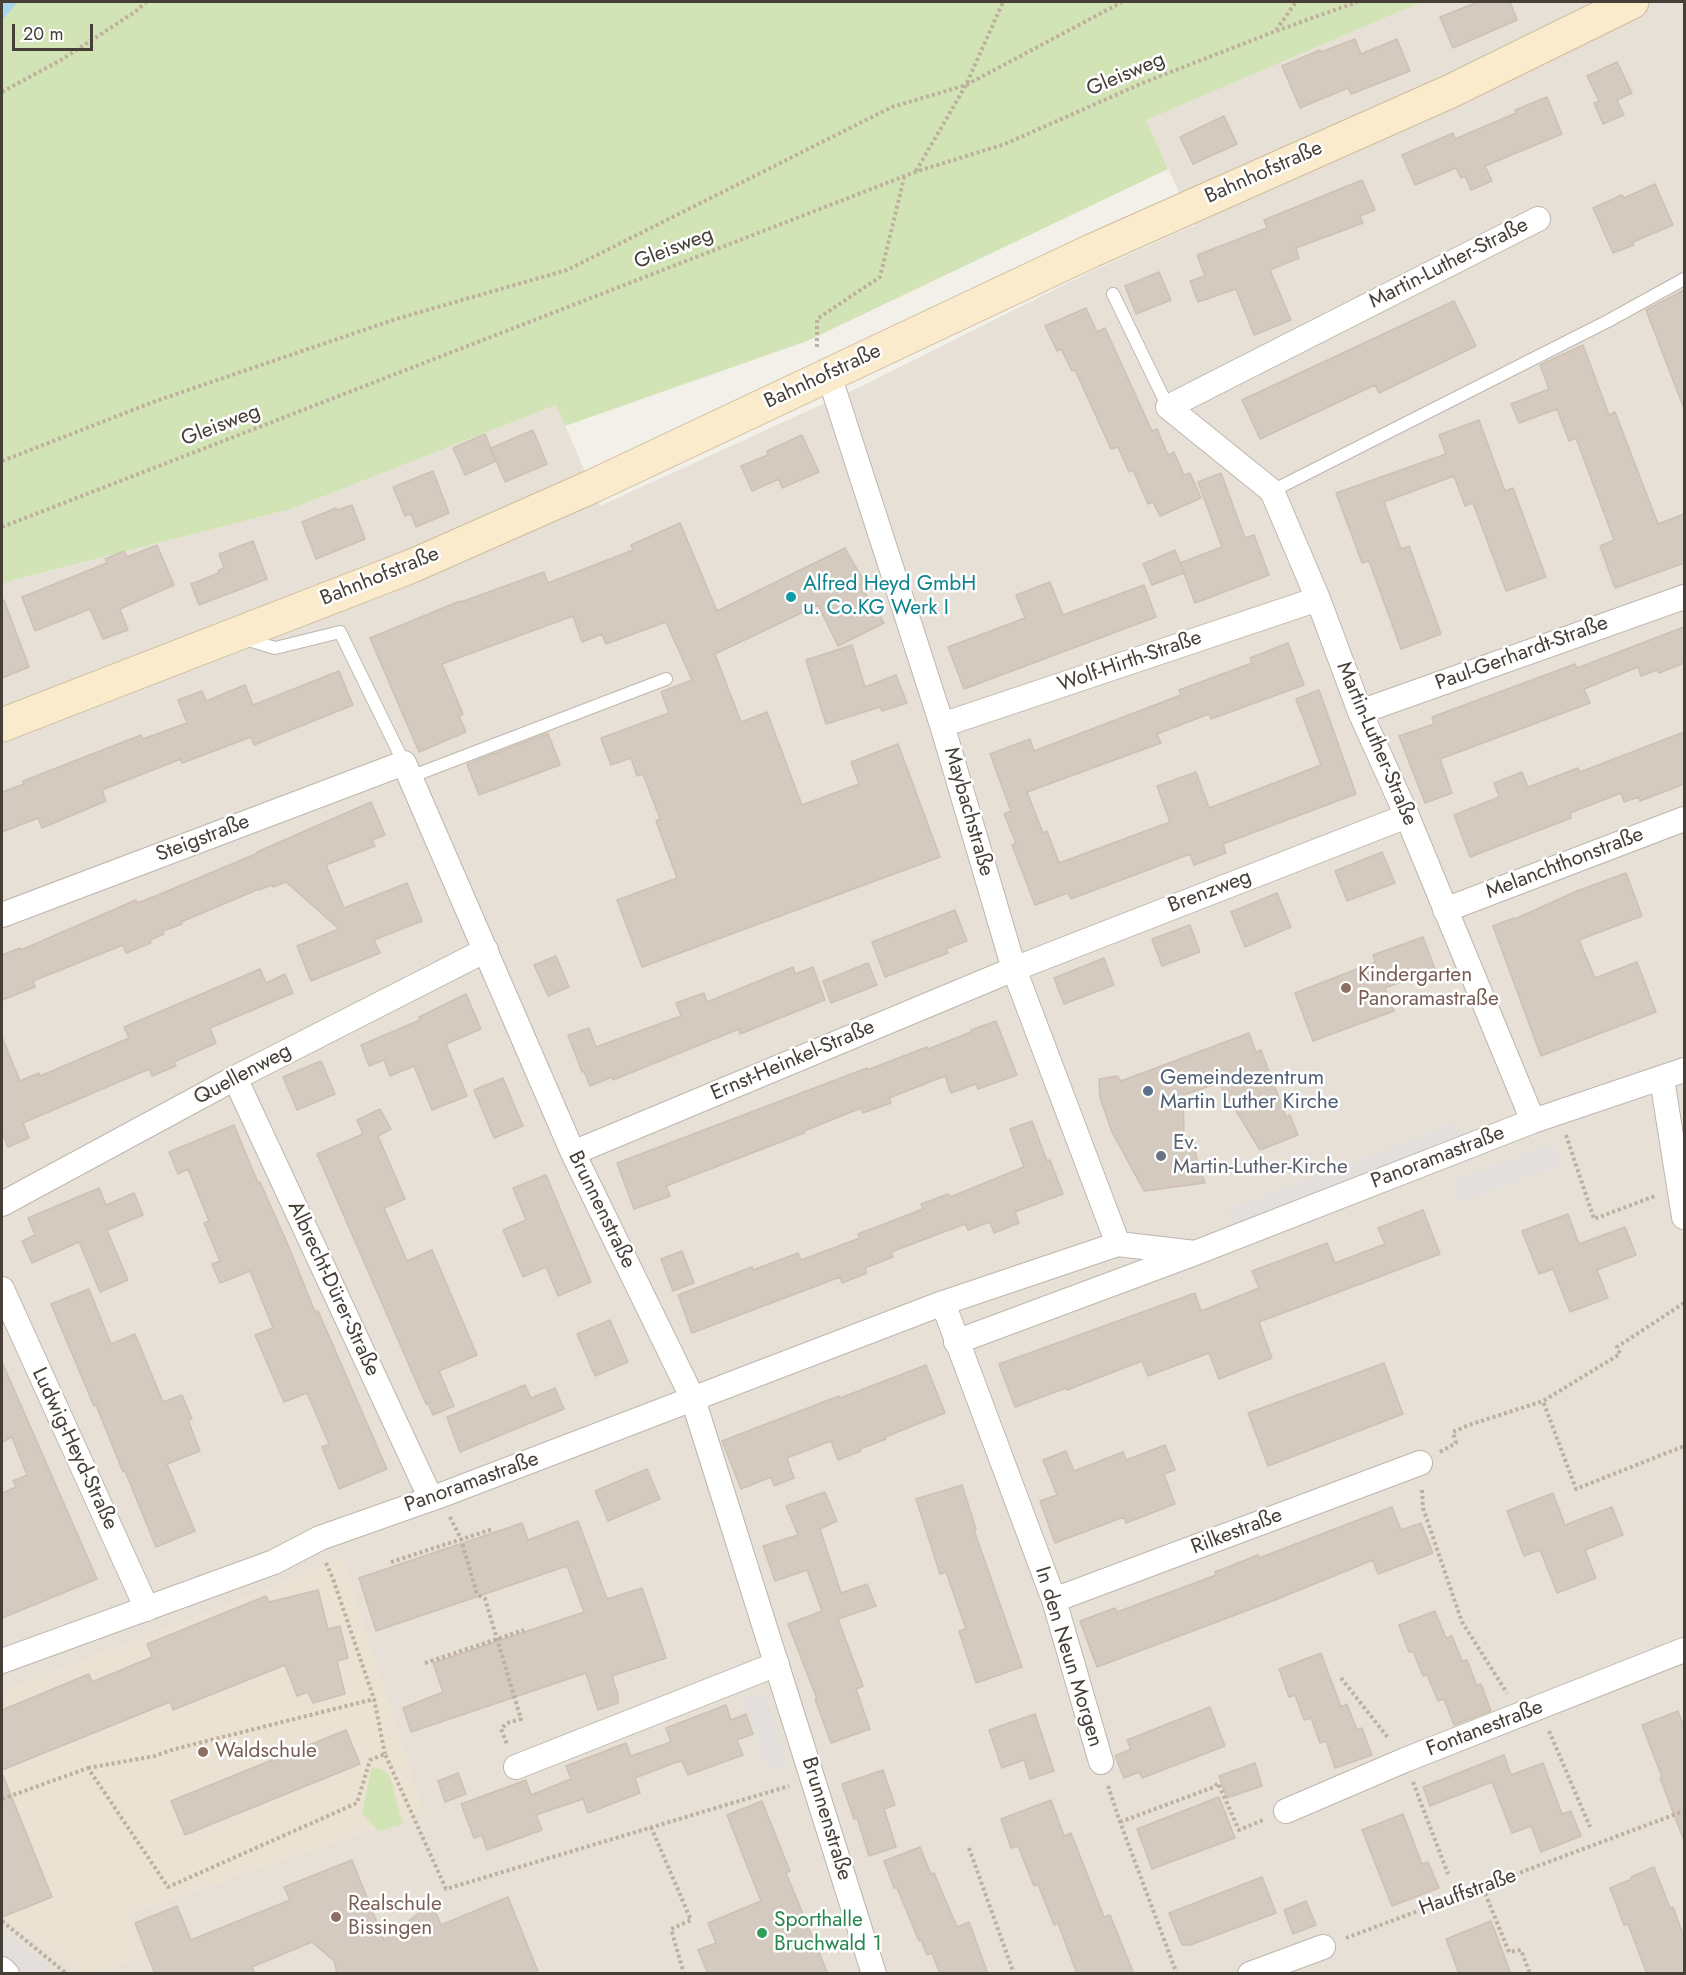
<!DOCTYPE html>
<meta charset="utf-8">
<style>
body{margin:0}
#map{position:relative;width:1686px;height:1975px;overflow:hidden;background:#f3efe9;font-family:Jost,sans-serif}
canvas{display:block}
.frame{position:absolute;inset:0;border:3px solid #463f38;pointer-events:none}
.scale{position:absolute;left:12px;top:24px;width:81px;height:27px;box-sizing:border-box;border:3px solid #463f38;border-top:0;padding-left:8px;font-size:18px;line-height:21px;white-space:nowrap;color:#463f38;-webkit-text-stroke:4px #fff;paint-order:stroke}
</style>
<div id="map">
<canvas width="1686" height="1975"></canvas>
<div class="frame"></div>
<div class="scale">20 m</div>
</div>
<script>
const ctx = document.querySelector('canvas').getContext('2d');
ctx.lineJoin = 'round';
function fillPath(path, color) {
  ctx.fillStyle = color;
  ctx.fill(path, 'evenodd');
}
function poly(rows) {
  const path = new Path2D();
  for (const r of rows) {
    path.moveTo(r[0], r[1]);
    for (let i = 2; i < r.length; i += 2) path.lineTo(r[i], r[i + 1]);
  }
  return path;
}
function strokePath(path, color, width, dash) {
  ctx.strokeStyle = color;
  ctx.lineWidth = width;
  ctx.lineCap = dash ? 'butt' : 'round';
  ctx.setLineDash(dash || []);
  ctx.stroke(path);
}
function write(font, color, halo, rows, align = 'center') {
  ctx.font = font + ' Jost,sans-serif';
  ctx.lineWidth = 5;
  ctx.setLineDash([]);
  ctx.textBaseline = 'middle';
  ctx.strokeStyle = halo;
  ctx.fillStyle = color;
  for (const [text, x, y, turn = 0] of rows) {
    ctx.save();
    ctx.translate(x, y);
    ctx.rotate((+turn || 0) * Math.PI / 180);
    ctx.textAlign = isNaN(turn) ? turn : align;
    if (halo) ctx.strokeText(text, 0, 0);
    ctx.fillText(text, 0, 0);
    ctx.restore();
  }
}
fillPath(poly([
 [1422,2,1684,2,1684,1973,2,1974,2,585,13,580,291,509,556,405,600,506,860,387,1092,271,1195,225,1145,120]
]), '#e6e0d7');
fillPath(poly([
 [342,1555,424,1812,127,1915,145,1957,103,1973,79,1973,2,1919,2,1691,267,1588]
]), '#ebe2d4');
fillPath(poly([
 [18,2,1422,2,1146,120,1168,169,807,341,565,426,556,405,291,509,13,580,2,585,2,21],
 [374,1767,385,1771,390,1776,403,1824,378,1831,362,1813,371,1769]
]), '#d2e4b5');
fillPath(poly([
 [1458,1122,1463,1136,1232,1224,1227,1210],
 [1553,1143,1561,1164,1461,1202,1453,1181],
 [1684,1458,1684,1516,1676,1462],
 [763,1692,787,1763,768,1769,744,1698],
 [2,1931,52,1970,50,1973,26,1973,2,1955]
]), '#e2dfdd');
fillPath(poly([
 [2,2,18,2,2,21]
]), '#aad5ea');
const building = poly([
 [1478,2,1510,2,1517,20,1453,48,1440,17,1478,2],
 [1355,39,1361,54,1397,39,1410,71,1351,94,1348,88,1300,108,1282,66,1320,50,1321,52,1355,39],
 [1617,62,1632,93,1617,100,1624,115,1603,124,1594,103,1599,101,1587,76,1617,62],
 [1547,97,1562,134,1485,166,1492,181,1471,190,1465,176,1461,178,1456,168,1415,185,1402,155,1453,133,1455,139,1516,113,1515,110,1547,97],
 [1224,116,1237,144,1193,164,1180,137,1224,116],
 [1362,180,1375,210,1360,216,1363,223,1296,248,1299,258,1270,270,1291,320,1254,335,1236,289,1198,302,1190,281,1205,276,1197,255,1267,228,1264,220,1362,180],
 [1655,184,1673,225,1633,242,1634,245,1613,253,1593,208,1622,195,1624,198,1655,184],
 [1159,272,1171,300,1136,314,1125,286,1159,272],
 [1684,290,1684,406,1683,406,1646,310,1684,290],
 [1454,301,1476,346,1379,393,1375,385,1260,439,1242,400,1454,301],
 [1086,308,1097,332,1105,328,1152,431,1157,429,1168,455,1174,452,1184,475,1190,473,1201,498,1160,516,1153,502,1148,504,1133,470,1129,472,1118,447,1111,449,1075,370,1072,371,1061,349,1057,351,1045,326,1086,308],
 [1583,345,1609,415,1615,412,1658,524,1684,514,1684,563,1615,588,1600,546,1614,540,1576,438,1569,441,1557,409,1519,423,1511,404,1549,389,1540,365,1583,345],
 [1479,420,1505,491,1513,488,1546,577,1506,591,1473,503,1465,506,1454,476,1384,502,1401,549,1409,546,1441,634,1401,649,1369,561,1362,563,1336,493,1446,454,1439,435,1479,420],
 [533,430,547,464,505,482,491,448,533,430],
 [485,434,496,461,465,475,453,448,485,434],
 [802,435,819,472,782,488,779,479,752,491,741,466,768,455,767,451,802,435],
 [433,471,449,513,416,527,411,514,405,516,393,487,433,471],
 [1221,473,1245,538,1254,535,1269,575,1195,603,1180,563,1222,547,1198,482,1221,473],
 [352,505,365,539,316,559,302,522,336,508,337,510,352,505],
 [680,523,717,611,845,548,865,583,860,585,884,623,838,646,818,605,715,654,741,722,767,712,802,805,859,784,851,762,898,744,940,857,642,967,617,900,677,878,656,821,660,819,643,774,637,776,631,758,611,765,601,738,669,713,661,692,692,680,666,622,606,644,602,634,582,642,573,616,442,664,463,714,459,716,466,732,419,752,370,638,460,601,461,602,544,572,548,583,633,550,631,545,680,523],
 [253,541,267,579,199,605,191,584,219,573,218,571,224,568,219,554,253,541],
 [157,545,174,585,120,609,128,630,103,639,90,609,35,631,22,597,107,563,105,559,124,551,127,557,157,545],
 [1175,550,1184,573,1152,585,1143,564,1175,550],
 [1050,582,1063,615,1144,585,1156,617,964,689,948,647,1025,618,1016,595,1050,582],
 [4,600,29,667,2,678,2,601,4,600],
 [1684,627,1684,663,1659,673,1657,670,1641,676,1638,667,1584,689,1590,703,1440,759,1452,793,1425,803,1399,736,1434,724,1432,717,1575,664,1577,668,1684,627],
 [1288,643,1304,685,1211,719,1209,714,1157,734,1161,743,1027,792,1043,833,1047,831,1059,863,1170,822,1157,786,1196,772,1209,808,1321,765,1296,699,1319,690,1356,794,1223,844,1226,853,1194,865,1190,854,1071,899,1068,893,1035,905,1012,845,1016,843,1004,814,1011,811,990,754,1030,739,1034,751,1181,695,1179,690,1252,663,1250,658,1288,643],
 [852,645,865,687,896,675,907,703,882,711,880,707,826,724,806,660,852,645],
 [339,671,353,705,254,745,251,737,182,763,181,759,102,790,106,801,42,828,38,818,2,832,2,792,24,784,23,781,141,735,143,739,187,723,178,700,202,691,206,701,245,685,253,705,339,671],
 [1684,732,1684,784,1640,801,1639,797,1624,802,1621,793,1570,813,1571,818,1470,857,1454,815,1499,797,1494,783,1522,772,1528,787,1578,768,1580,772,1684,732],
 [548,733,560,765,479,795,467,764,548,733],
 [371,802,385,835,372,840,375,846,326,865,344,908,407,883,422,921,374,940,380,953,311,981,297,946,339,929,286,882,273,887,272,885,259,890,259,889,181,922,182,924,163,931,164,934,150,940,151,943,126,953,123,945,33,981,35,987,2,1000,2,955,20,948,21,950,136,900,137,903,158,895,258,853,257,852,371,802],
 [1382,852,1395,883,1347,901,1335,871,1382,852],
 [1626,873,1642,916,1579,940,1595,978,1637,962,1656,1012,1541,1056,1493,926,1514,918,1515,919,1577,891,1626,873],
 [1277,893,1291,927,1245,947,1231,912,1277,893],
 [955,910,967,941,946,949,948,953,885,977,872,942,955,910],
 [1190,925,1200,952,1162,966,1152,939,1190,925],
 [1423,937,1435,969,1385,988,1394,1011,1313,1041,1295,993,1375,962,1373,955,1423,937],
 [556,956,569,987,548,996,534,965,556,956],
 [1104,958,1114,985,1064,1004,1054,978,1104,958],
 [868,963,877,985,831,1003,823,981,868,963],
 [793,967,795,974,813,967,825,1000,740,1034,739,1029,613,1080,612,1077,590,1086,584,1071,582,1072,568,1035,589,1028,596,1047,681,1016,676,1003,704,993,707,1002,793,967],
 [260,969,266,983,285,974,293,993,210,1028,216,1043,174,1062,176,1066,152,1076,149,1069,23,1123,29,1138,8,1147,2,1132,2,1037,20,1081,39,1073,40,1076,129,1038,124,1027,260,969],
 [466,994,481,1029,446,1044,467,1096,432,1110,414,1066,390,1076,384,1060,369,1066,361,1045,420,1020,419,1017,466,994],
 [996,1021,1017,1075,978,1089,976,1084,951,1093,945,1076,889,1098,891,1103,863,1113,861,1108,804,1131,804,1133,666,1186,670,1196,634,1209,617,1163,867,1068,867,1070,927,1047,928,1049,971,1032,971,1030,996,1021],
 [1249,1033,1256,1052,1261,1050,1286,1117,1290,1115,1298,1135,1260,1150,1219,1083,1183,1095,1184,1137,1194,1138,1197,1161,1205,1183,1144,1191,1112,1132,1100,1098,1099,1079,1117,1076,1121,1081,1249,1033],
 [321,1061,335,1094,297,1110,283,1077,321,1061],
 [503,1078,523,1126,494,1138,474,1090,503,1078],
 [380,1109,391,1129,378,1136,405,1199,384,1208,407,1261,432,1250,477,1355,439,1371,454,1406,433,1415,428,1403,426,1404,317,1154,363,1134,357,1120,380,1109],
 [1032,1121,1047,1161,1050,1160,1063,1194,1015,1212,1019,1223,994,1233,990,1222,968,1230,965,1224,891,1252,893,1257,865,1268,867,1273,842,1283,840,1277,692,1333,678,1295,752,1267,753,1270,798,1253,801,1260,860,1238,858,1234,923,1209,921,1204,948,1194,950,1197,1024,1167,1010,1129,1032,1121],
 [234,1125,258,1183,260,1182,288,1245,315,1312,318,1311,387,1469,339,1489,322,1447,329,1444,307,1393,284,1402,255,1335,273,1328,250,1271,220,1283,212,1264,220,1261,204,1223,209,1221,188,1169,178,1174,169,1152,234,1125],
 [546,1175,591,1282,558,1296,546,1267,523,1277,503,1230,526,1220,513,1188,546,1175],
 [99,1188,106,1205,134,1193,143,1215,107,1230,128,1280,100,1292,79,1242,32,1263,22,1241,35,1235,28,1218,99,1188],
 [1423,1210,1440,1254,1259,1322,1272,1358,1219,1379,1209,1353,1148,1376,1142,1361,1067,1390,1066,1388,1015,1407,999,1364,1195,1293,1201,1311,1259,1288,1252,1271,1327,1243,1335,1263,1385,1244,1378,1228,1423,1210],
 [1568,1214,1579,1244,1625,1227,1636,1255,1597,1270,1608,1298,1570,1312,1553,1269,1539,1274,1522,1231,1568,1214],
 [682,1251,694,1283,673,1291,661,1259,682,1251],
 [89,1289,111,1344,135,1334,163,1402,182,1395,192,1419,188,1420,200,1451,167,1464,195,1531,156,1547,125,1471,123,1472,96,1405,94,1406,51,1304,89,1289],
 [610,1320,628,1362,595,1376,577,1334,610,1320],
 [2,1362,97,1579,2,1618,2,1493,16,1487,13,1481,27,1475,12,1437,2,1442,2,1362],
 [1384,1363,1403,1414,1268,1466,1248,1413,1384,1363],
 [926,1365,945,1413,885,1437,886,1439,860,1449,861,1451,838,1460,831,1441,787,1458,794,1478,774,1486,771,1477,741,1489,722,1441,839,1396,840,1398,926,1365],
 [525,1385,531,1398,555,1388,564,1409,460,1452,447,1417,525,1385],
 [1165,1445,1175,1470,1164,1474,1175,1504,1126,1523,1124,1517,1055,1543,1040,1501,1057,1495,1043,1460,1066,1451,1074,1471,1123,1452,1126,1460,1165,1445],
 [647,1469,660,1499,608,1521,595,1491,647,1469],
 [962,1485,976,1529,974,1530,1022,1667,976,1683,959,1631,966,1629,946,1572,940,1574,916,1499,962,1485],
 [825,1492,837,1521,820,1529,841,1593,867,1584,876,1606,838,1619,863,1686,856,1689,870,1729,831,1743,815,1699,817,1699,788,1624,822,1611,807,1570,775,1581,763,1546,798,1535,786,1506,825,1492],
 [1553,1493,1565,1525,1612,1507,1623,1535,1585,1550,1596,1578,1557,1593,1540,1550,1524,1556,1507,1511,1553,1493],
 [1392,1507,1401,1530,1421,1523,1433,1553,1378,1574,1373,1560,1275,1600,1097,1667,1080,1621,1115,1608,1117,1612,1216,1575,1215,1572,1258,1555,1259,1558,1392,1507],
 [578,1521,607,1599,642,1588,666,1658,612,1676,618,1695,618,1703,598,1710,586,1673,411,1732,403,1708,443,1692,433,1663,584,1612,567,1566,376,1631,359,1578,522,1523,528,1540,578,1521],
 [318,1590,328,1629,340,1626,348,1658,337,1661,345,1694,313,1703,308,1692,297,1696,285,1665,173,1710,170,1702,2,1770,2,1710,89,1674,92,1682,152,1657,147,1644,266,1596,269,1602,318,1590],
 [1435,1611,1446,1638,1452,1636,1462,1661,1467,1660,1477,1686,1481,1684,1491,1711,1454,1725,1444,1699,1438,1701,1427,1675,1423,1676,1413,1651,1409,1652,1399,1625,1435,1611],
 [1321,1653,1341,1707,1347,1704,1357,1730,1362,1728,1372,1755,1335,1768,1326,1741,1320,1743,1311,1718,1304,1720,1295,1695,1289,1697,1279,1669,1321,1653],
 [726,1705,731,1720,746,1714,753,1734,737,1740,743,1755,688,1775,682,1761,677,1762,635,1778,640,1793,588,1813,583,1799,536,1815,542,1830,487,1850,482,1835,474,1838,461,1804,526,1780,531,1795,571,1779,566,1766,626,1743,631,1756,671,1742,666,1728,726,1705],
 [1210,1707,1225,1746,1142,1778,1139,1772,1124,1778,1115,1756,1131,1749,1127,1740,1210,1707],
 [1678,1711,1684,1728,1684,1838,1683,1838,1660,1778,1662,1777,1642,1725,1678,1711],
 [1035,1714,1054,1771,1030,1779,1024,1760,1002,1768,989,1730,1035,1714],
 [346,1730,360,1764,185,1835,171,1801,346,1730],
 [1504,1755,1511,1775,1543,1763,1562,1814,1571,1811,1581,1836,1541,1852,1531,1826,1512,1833,1492,1782,1430,1806,1423,1787,1504,1755],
 [1255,1763,1262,1786,1227,1798,1219,1776,1255,1763],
 [883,1770,895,1805,884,1809,896,1847,869,1856,857,1818,854,1819,842,1784,883,1770],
 [2,1773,52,1897,2,1917,2,1773],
 [458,1773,466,1794,445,1802,438,1781,458,1773],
 [1219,1797,1235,1838,1152,1869,1137,1829,1219,1797],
 [1051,1800,1064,1836,1071,1833,1104,1917,1110,1915,1134,1974,1077,1974,1058,1923,1054,1925,1038,1884,1034,1886,1018,1846,1011,1848,1001,1819,1051,1800],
 [762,1801,790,1871,786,1873,828,1974,708,1974,698,1950,716,1943,708,1923,761,1901,727,1815,762,1801],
 [1403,1814,1422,1864,1428,1862,1439,1888,1392,1906,1362,1830,1403,1814],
 [920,1847,931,1874,934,1873,957,1927,969,1922,988,1974,940,1974,932,1953,927,1955,921,1940,919,1941,897,1888,894,1888,884,1861,920,1847],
 [352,1860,384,1940,432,1903,441,1925,508,1897,539,1974,337,1974,334,1961,312,1942,252,1967,255,1974,155,1974,135,1923,177,1906,191,1940,290,1900,284,1887,352,1860],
 [1654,1867,1670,1908,1673,1907,1684,1937,1684,1974,1647,1974,1628,1924,1624,1925,1610,1888,1632,1879,1631,1877,1654,1867],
 [1262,1877,1276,1913,1190,1945,1182,1945,1169,1913,1262,1877],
 [1306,1901,1316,1925,1293,1934,1284,1910,1306,1901],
 [1491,1921,1511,1974,1459,1974,1446,1939,1491,1921]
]);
fillPath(building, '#d4cabf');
strokePath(building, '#cec1b3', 1.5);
const lane = poly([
 [1113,294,1168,407],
 [1272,491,1608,321,1684,279],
 [245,639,275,648,340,632,404,763],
 [410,777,666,679]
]);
const street = poly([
 [829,375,942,725,1014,969,1118,1244],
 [1360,712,1684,597],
 [942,725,1318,599],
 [1445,910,1684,819],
 [2,915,404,763,573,1153,693,1399,874,1974],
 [235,1078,431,1499],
 [1662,1079,1684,1217],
 [1533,1121,1407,816,1360,712,1318,599,1272,491,1168,407,1538,219],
 [573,1153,1014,969,1407,816],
 [2,1204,235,1078,486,950],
 [2,1289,147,1609],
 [943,1303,1054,1600,1101,1762],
 [956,1342,1195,1253,1533,1121,1684,1070],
 [1054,1600,1420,1463],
 [2,1661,274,1562,320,1538,439,1496,943,1303,1118,1244,1195,1253],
 [516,1767,777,1664],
 [1286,1811,1405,1760,1684,1650],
 [2,1969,7,1974],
 [1250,1974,1323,1947]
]);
const secondary = poly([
 [2,725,412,566,593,486,1091,251,1451,91,1632,2]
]);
strokePath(lane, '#beb6ac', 14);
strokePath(street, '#beb6ac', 26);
strokePath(secondary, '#cfbd9c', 35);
strokePath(poly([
 [1276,30,1296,2],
 [2,92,61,60,135,12,146,2],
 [916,171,966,85,1003,2],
 [817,347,817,319,880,277,904,178],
 [2,461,156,401,396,319,567,270,892,107,966,85,1122,2],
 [2,527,915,172,1005,144,1145,82,1276,31,1357,2],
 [1566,1135,1594,1219,1655,1196],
 [1684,1303,1617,1347,1620,1354,1543,1401,1576,1489,1684,1446],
 [1440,1452,1456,1443,1453,1432,1469,1425,1543,1401],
 [1422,1490,1423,1508,1462,1622,1507,1693],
 [450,1517,461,1539,477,1594,485,1599,521,1719,507,1723,501,1729,507,1744],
 [391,1562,493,1529],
 [326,1563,333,1579,374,1699,385,1754],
 [425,1663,524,1630],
 [1341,1678,1389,1739],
 [1549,1731,1590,1827],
 [88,1768,155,1756,175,1749,374,1699],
 [1413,1782,1448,1874],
 [1108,1786,1120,1822,1177,1974],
 [2,1799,88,1768,168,1887,357,1803,370,1760,385,1754,446,1889,789,1786],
 [1120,1822,1214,1787,1218,1783,1239,1830,1263,1820],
 [651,1827,691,1920,671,1929,684,1974],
 [969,1848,1014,1974],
 [1483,1888,1509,1952,1521,1950,1530,1974],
 [2,1921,67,1974],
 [1346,1938,1684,1811]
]), '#beb09e', 4, [3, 3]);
strokePath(lane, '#fff', 12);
strokePath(street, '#fff', 24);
strokePath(secondary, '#faebcc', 33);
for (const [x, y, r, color] of [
 [791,597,6,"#0f9aa8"],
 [1346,988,6,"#8d6e63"],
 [1148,1091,6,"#5c6f8a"],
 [1161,1156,6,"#6b7280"],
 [203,1752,6,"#8d6e63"],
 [336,1917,6,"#8d6e63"],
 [762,1933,6,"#2e9e5b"]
]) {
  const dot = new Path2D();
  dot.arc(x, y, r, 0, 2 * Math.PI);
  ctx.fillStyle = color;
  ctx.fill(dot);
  strokePath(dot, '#fff', 2);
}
write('21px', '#463f38', '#fff', [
 ["Gleisweg",1126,75,-23],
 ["Bahnhofstraße",1264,173,-24],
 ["Gleisweg",674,249,-21],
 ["Martin-Luther-Straße",1449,264,-27],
 ["Bahnhofstraße",823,377,-25],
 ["Gleisweg",221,426,-21],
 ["Bahnhofstraße",380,577,-22],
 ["Paul-Gerhardt-Straße",1522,654,-20],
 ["Wolf-Hirth-Straße",1130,662,-19],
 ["Martin-Luther-Straße",1376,744,67],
 ["Maybachstraße",968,812,74],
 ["Steigstraße",203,839,-21],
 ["Melanchthonstraße",1565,864,-21],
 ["Brenzweg",1210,892,-21],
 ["Ernst-Heinkel-Straße",793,1061,-23],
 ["Quellenweg",243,1075,-28],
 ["Panoramastraße",1438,1158,-21],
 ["Brunnenstraße",601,1210,64],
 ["Albrecht-Dürer-Straße",333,1289,65],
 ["Ludwig-Heyd-Straße",74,1449,65],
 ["Panoramastraße",472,1483,-20],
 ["Rilkestraße",1237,1532,-21],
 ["In den Neun Morgen",1068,1657,73],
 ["Fontanestraße",1485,1729,-21],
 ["Brunnenstraße",826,1819,73],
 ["Hauffstraße",1468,1893,-20]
]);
write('21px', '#0d838f', '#fff', [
 ["Alfred Heyd GmbH",803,585],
 ["u. Co.KG Werk I",803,609]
], 'left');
write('21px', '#785e54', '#fff', [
 ["Kindergarten",1358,976],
 ["Panoramastraße",1358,1000],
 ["Waldschule",215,1752],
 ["Realschule",348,1905],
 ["Bissingen",348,1929]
], 'left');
write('21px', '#4e5e75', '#fff', [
 ["Gemeindezentrum",1160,1079],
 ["Martin Luther Kirche",1160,1103]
], 'left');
write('21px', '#5b616d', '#fff', [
 ["Ev.",1173,1144],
 ["Martin-Luther-Kirche",1173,1168]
], 'left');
write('21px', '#27864d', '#fff', [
 ["Sporthalle",774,1921],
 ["Bruchwald 1",774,1945]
], 'left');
</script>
